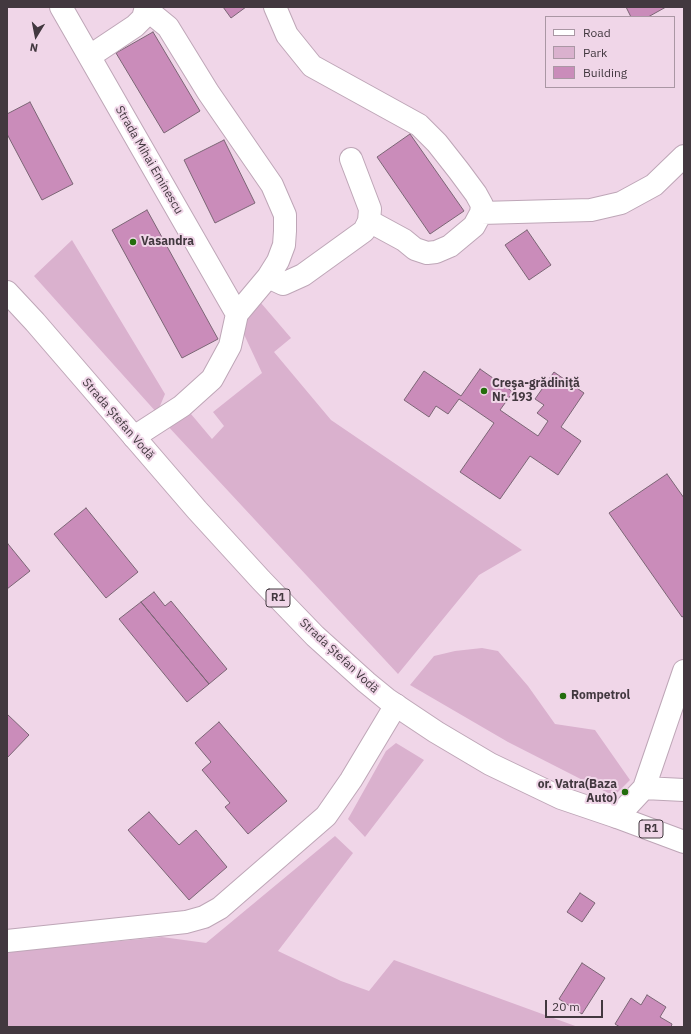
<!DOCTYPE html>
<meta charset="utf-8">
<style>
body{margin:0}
#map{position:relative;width:691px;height:1034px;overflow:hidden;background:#f0d6e8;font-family:"IBM Plex Sans",sans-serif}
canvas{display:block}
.frame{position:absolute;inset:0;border:8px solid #42383f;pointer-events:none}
.legend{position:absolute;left:545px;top:16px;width:130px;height:72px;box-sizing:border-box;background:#f0d6e8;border:1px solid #aa97a4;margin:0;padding:5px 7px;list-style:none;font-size:12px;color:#42383f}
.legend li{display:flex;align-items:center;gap:8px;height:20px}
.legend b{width:20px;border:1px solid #aa97a4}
.north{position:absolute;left:16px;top:16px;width:40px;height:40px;-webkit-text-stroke:3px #f0d6e8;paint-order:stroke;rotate:190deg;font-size:11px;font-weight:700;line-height:16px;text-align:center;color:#42383f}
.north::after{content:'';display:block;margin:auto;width:14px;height:18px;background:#42383f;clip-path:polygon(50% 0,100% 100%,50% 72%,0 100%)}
.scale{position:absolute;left:545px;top:1000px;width:58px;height:18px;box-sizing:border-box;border:2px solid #42383f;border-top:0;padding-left:5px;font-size:12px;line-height:14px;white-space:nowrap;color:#42383f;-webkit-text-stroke:3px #f0d6e8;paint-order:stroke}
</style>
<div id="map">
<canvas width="691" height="1034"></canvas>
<div class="frame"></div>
<ul class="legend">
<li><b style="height:5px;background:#fff"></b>Road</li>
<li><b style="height:11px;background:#dab1ce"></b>Park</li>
<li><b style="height:11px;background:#ca8cba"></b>Building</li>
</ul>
<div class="north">N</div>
<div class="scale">20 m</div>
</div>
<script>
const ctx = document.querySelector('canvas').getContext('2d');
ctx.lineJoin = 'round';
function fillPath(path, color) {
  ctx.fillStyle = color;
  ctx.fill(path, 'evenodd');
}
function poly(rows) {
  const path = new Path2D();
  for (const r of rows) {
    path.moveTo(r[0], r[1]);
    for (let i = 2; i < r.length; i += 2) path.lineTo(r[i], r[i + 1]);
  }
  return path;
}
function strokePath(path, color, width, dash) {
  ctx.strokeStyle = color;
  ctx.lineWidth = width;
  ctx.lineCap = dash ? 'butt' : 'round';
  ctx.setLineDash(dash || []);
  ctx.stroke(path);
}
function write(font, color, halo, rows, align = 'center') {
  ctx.font = font + ' "IBM Plex Sans",sans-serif';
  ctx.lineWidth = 4;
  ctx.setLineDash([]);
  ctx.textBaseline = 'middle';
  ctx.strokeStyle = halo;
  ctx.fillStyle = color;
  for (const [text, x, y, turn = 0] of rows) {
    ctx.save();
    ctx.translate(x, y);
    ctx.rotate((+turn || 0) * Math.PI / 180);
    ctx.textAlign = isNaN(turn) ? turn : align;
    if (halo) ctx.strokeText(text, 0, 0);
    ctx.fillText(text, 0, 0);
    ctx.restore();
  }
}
fillPath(poly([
 [72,240,165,394,157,413,34,276],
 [261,303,291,338,274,352,331,420,522,550,479,575,398,674,165,423,191,414,212,439,224,426,213,412,262,373,241,328,244,316],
 [482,648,498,651,528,686,555,724,595,730,630,780,614,796,508,742,410,685,434,656,455,651],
 [396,743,424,760,365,837,348,819,386,751],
 [335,836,353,853,278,951,341,981,369,991,394,960,578,1027,7,1027,7,952,162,937,206,943]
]), '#dab1ce');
const building = poly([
 [223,7,246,7,231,18,223,7],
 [626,7,666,7,648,17,631,17,626,7],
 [153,32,200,111,164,133,116,53,153,32],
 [30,102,73,184,42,200,7,134,7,114,30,102],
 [410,134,464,211,430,234,377,157,410,134],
 [224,140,255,203,215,223,184,160,224,140],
 [147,210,218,339,182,358,112,230,147,210],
 [527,230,551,265,529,280,505,245,527,230],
 [480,369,513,392,500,410,538,436,548,421,537,413,544,405,535,399,554,372,584,393,561,427,581,441,558,475,530,456,500,499,460,472,494,423,459,399,448,414,436,406,429,417,404,400,424,371,461,396,480,369],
 [667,474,684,498,684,616,682,617,609,513,667,474],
 [86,508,138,572,106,598,54,534,86,508],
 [8,544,30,571,7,589,7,545,8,544],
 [154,592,165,606,171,601,227,669,209,684,141,602,154,592],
 [141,602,209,684,187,702,119,619,141,602],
 [7,714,29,735,7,758,7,714],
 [219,722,287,801,248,834,225,807,230,803,202,770,211,762,195,743,219,722],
 [149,812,179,845,196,830,227,867,189,900,128,830,149,812],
 [580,893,595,903,582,922,567,912,580,893],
 [582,963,605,978,582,1014,559,999,582,963],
 [647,995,666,1007,660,1017,672,1024,671,1027,620,1027,615,1024,631,998,641,1005,647,995]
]);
fillPath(building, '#ca8cba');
strokePath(building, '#7b6575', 1);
const minor = poly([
 [61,7,237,314],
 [275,7,287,35,312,66,419,125,437,143,459,171,476,194,482,205,481,213,474,226,450,246,436,252,427,253,415,249,404,240,369,221],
 [90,56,135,26,143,18,146,7],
 [481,213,591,210,621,203,654,185,684,156],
 [268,277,283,284,303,275,364,231,369,221,370,209,351,159],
 [134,437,182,406,212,379,230,346,237,314,268,277,278,261,284,245,285,231,285,215,272,185,208,92,168,27,146,9],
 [644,788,684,790],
 [617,817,644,788,684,671],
 [7,941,186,922,204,917,220,908,326,816,351,780,396,705]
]);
const highway = poly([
 [7,292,35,322,197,510,261,580,315,636,366,682,388,700,436,732,490,764,561,798,617,817,684,842]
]);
strokePath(minor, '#bea6b7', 24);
strokePath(highway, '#bea6b7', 24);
strokePath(minor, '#fff', 22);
strokePath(highway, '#fff', 22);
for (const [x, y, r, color] of [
 [133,242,4,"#236d0d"],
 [484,391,4,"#236d0d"],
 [563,696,4,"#236d0d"],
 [625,792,4,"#236d0d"]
]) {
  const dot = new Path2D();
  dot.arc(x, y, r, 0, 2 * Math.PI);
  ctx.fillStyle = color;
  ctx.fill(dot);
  strokePath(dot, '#f0d6e8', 1.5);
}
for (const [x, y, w] of [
 [278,598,24],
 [651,829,24]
]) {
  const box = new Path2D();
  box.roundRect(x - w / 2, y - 9, w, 18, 3);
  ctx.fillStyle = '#f0d6e8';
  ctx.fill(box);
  strokePath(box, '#42383f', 1);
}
write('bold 11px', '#42383f', null, [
 ["R1",278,598],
 ["R1",651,829]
]);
write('12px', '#42383f', '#f0d6e8', [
 ["Strada Mihai Eminescu",149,160,60],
 ["Strada Ștefan Vodă",118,419,49],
 ["Strada Ștefan Vodă",339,656,43]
]);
write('bold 12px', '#42383f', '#f0d6e8', [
 ["Vasandra",141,242],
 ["Creşa-grădiniţă",492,384],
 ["Nr. 193",492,398],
 ["Rompetrol",571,696],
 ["or. Vatra(Baza",617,785,"right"],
 ["Auto)",617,799,"right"]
], 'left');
</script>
